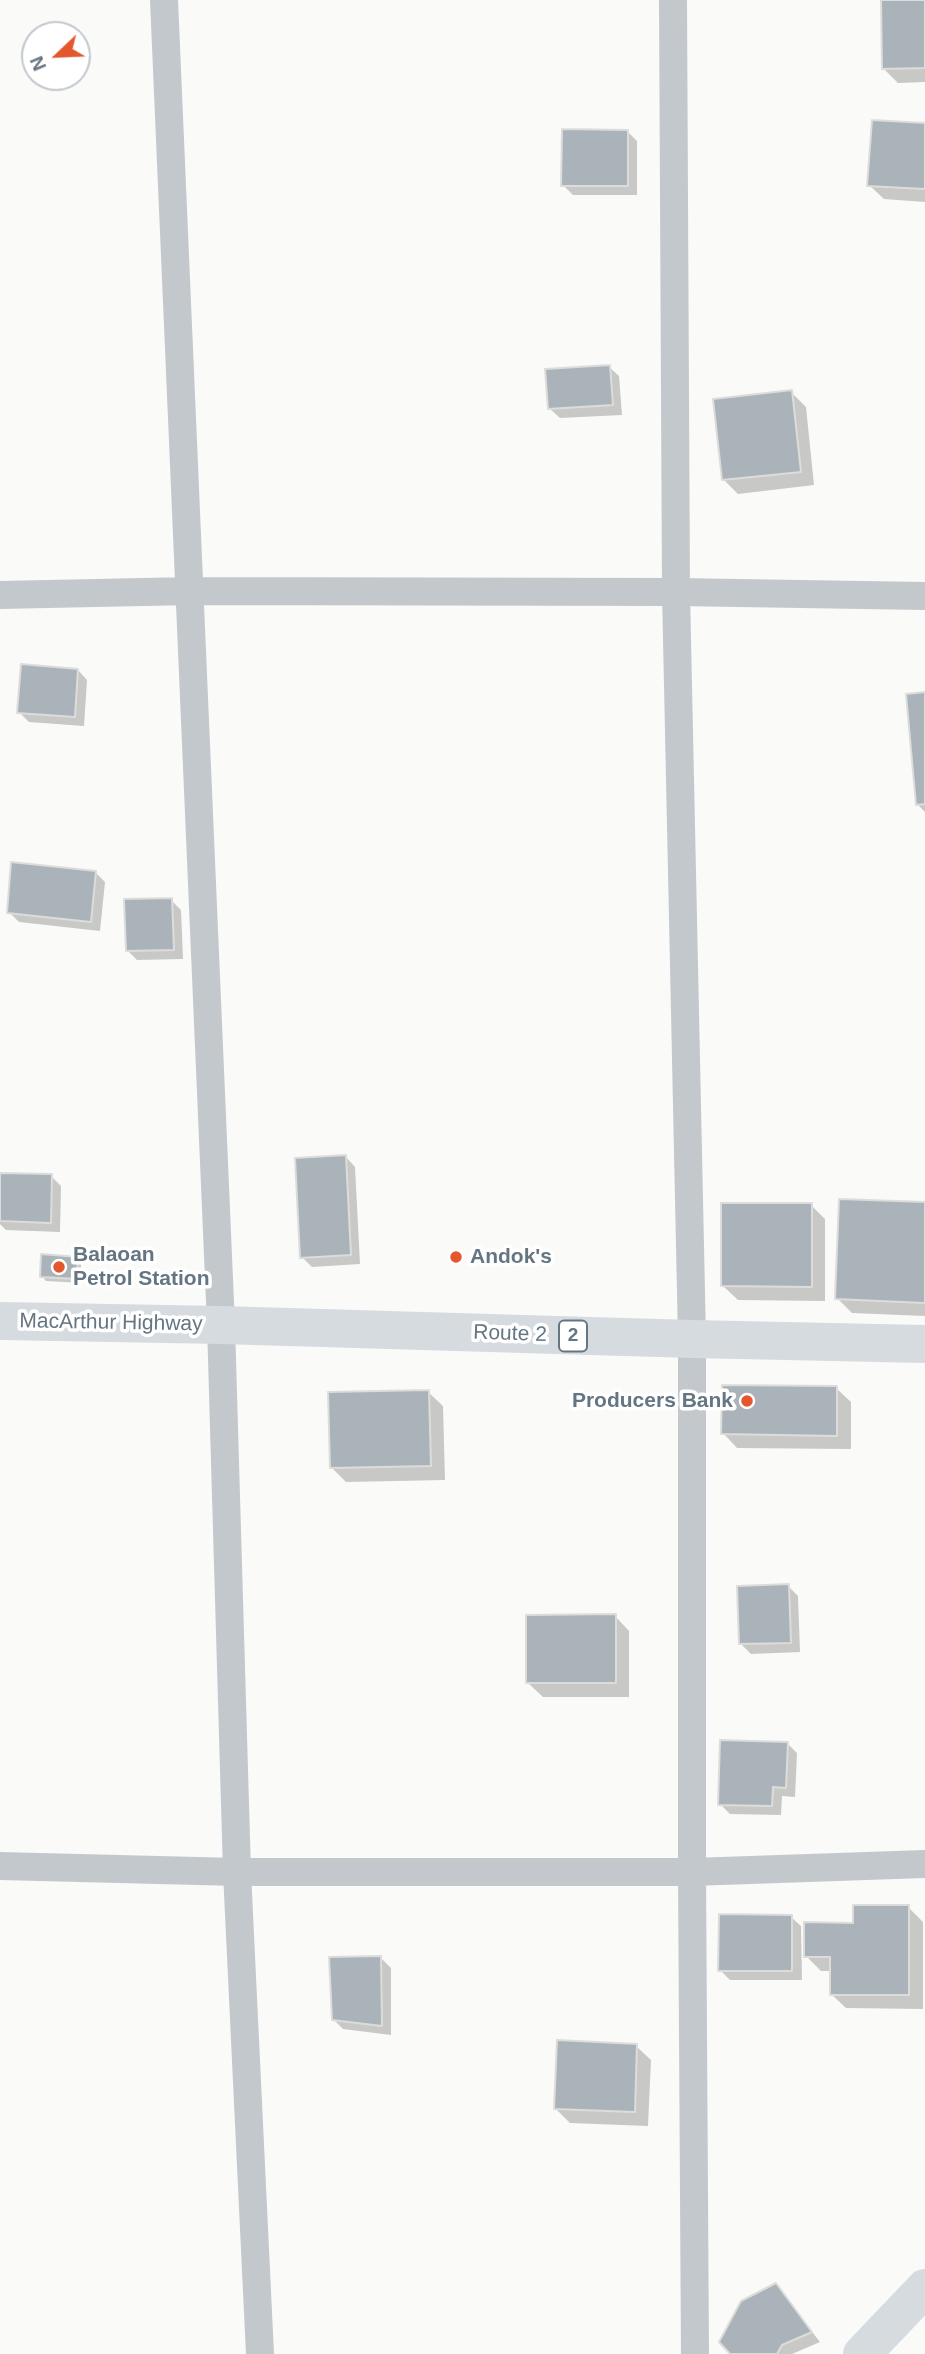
<!DOCTYPE html>
<style>
body{margin:0}
#map{position:relative;width:925px;height:2354px;overflow:hidden;background:#fafaf8;font-family:Arial,sans-serif}
canvas{display:block}
.north{position:absolute;left:21px;top:21px;width:70px;height:70px;box-sizing:border-box;background:#fff;border:2px solid #c1c8cd;border-radius:50%;rotate:247deg;font-size:19px;font-weight:700;line-height:28px;text-align:center;color:#657683}
.north::after{content:'';display:block;margin:auto;width:24px;height:32px;background:#e4572e;clip-path:polygon(50% 0,100% 100%,50% 72%,0 100%)}
</style>
<div id="map">
<canvas width="925" height="2354"></canvas>
<div class="north">N</div>
</div>
<script>
const ctx = document.querySelector('canvas').getContext('2d');
ctx.lineJoin = 'round';
function fillPath(path, color) {
  ctx.fillStyle = color;
  ctx.fill(path, 'evenodd');
}
function poly(rows) {
  const path = new Path2D();
  for (const r of rows) {
    path.moveTo(r[0], r[1]);
    for (let i = 2; i < r.length; i += 2) path.lineTo(r[i], r[i + 1]);
  }
  return path;
}
function strokePath(path, color, width, dash) {
  ctx.strokeStyle = color;
  ctx.lineWidth = width;
  ctx.lineCap = dash ? 'butt' : 'round';
  ctx.setLineDash(dash || []);
  ctx.stroke(path);
}
function write(font, color, halo, rows, align = 'center') {
  ctx.font = font + ' Arial,sans-serif';
  ctx.lineWidth = 7;
  ctx.setLineDash([]);
  ctx.textBaseline = 'middle';
  ctx.strokeStyle = halo;
  ctx.fillStyle = color;
  for (const [text, x, y, turn = 0] of rows) {
    ctx.save();
    ctx.translate(x, y);
    ctx.rotate((+turn || 0) * Math.PI / 180);
    ctx.textAlign = isNaN(turn) ? turn : align;
    if (halo) ctx.strokeText(text, 0, 0);
    ctx.fillText(text, 0, 0);
    ctx.restore();
  }
}
fillPath(poly([
 [882,0,925,0,925,82,898,83,883,68],
 [925,125,925,202,884,199,869,185],
 [628,132,637,141,637,195,573,195,563,185],
 [609,367,619,376,622,415,560,418,550,409],
 [791,392,806,407,814,485,738,494,723,479],
 [78,670,87,680,84,726,29,722,19,712],
 [925,694,925,812,917,804],
 [95,872,105,882,100,931,19,922,9,912],
 [171,900,181,910,183,959,137,960,127,950],
 [346,1157,355,1167,360,1264,312,1267,302,1257],
 [0,1174,51,1176,61,1186,60,1232,6,1230,0,1224],
 [925,1204,925,1316,852,1313,837,1298],
 [811,1205,825,1219,825,1301,738,1300,723,1286],
 [77,1258,81,1263,81,1283,46,1281,42,1276],
 [836,1388,851,1402,851,1449,737,1448,723,1433],
 [428,1392,443,1406,445,1480,346,1482,332,1468],
 [788,1586,798,1596,800,1652,751,1654,741,1644],
 [615,1616,629,1631,629,1697,543,1697,528,1683],
 [787,1743,797,1753,795,1797,782,1796,781,1815,730,1814,720,1804],
 [908,1907,923,1922,923,2009,846,2008,831,1994,832,1971,821,1971,806,1956,855,1924],
 [791,1917,801,1926,802,1980,730,1980,720,1970],
 [381,1958,391,1968,391,2035,343,2029,333,2019],
 [636,2046,651,2060,648,2126,570,2123,555,2108],
 [776,2285,820,2342,792,2354,733,2354]
]), '#0003');
const building = poly([
 [881,0,925,0,925,68,882,69,881,0],
 [872,120,925,123,925,189,867,186,872,120],
 [562,129,628,130,628,186,561,186,562,129],
 [610,365,613,405,548,409,545,369,610,365],
 [792,390,801,472,722,480,713,399,792,390],
 [21,664,78,669,75,717,17,713,21,664],
 [925,692,925,804,916,805,906,694,925,692],
 [11,862,96,871,91,922,7,913,11,862],
 [172,898,174,950,126,951,124,899,172,898],
 [346,1155,351,1255,300,1258,295,1158,346,1155],
 [0,1173,52,1174,51,1223,0,1221,0,1173],
 [839,1199,925,1202,925,1303,835,1299,839,1199],
 [721,1203,812,1203,812,1287,721,1286,721,1203],
 [41,1254,78,1257,77,1279,40,1277,41,1254],
 [722,1385,837,1386,837,1436,721,1434,722,1385],
 [429,1390,431,1466,330,1468,328,1392,429,1390],
 [789,1584,791,1643,739,1644,737,1586,789,1584],
 [616,1614,616,1683,526,1683,526,1615,616,1614],
 [720,1740,788,1742,786,1788,773,1787,772,1806,718,1805,720,1740],
 [853,1905,909,1905,909,1995,830,1995,830,1957,804,1957,804,1922,853,1923,853,1905],
 [719,1914,792,1915,792,1971,718,1971,719,1914],
 [381,1956,382,2026,332,2020,329,1957,381,1956],
 [557,2040,637,2044,635,2112,554,2109,557,2040],
 [776,2283,812,2332,782,2345,777,2354,730,2354,719,2342,741,2301,776,2283]
]);
fillPath(building, '#aab3b9');
strokePath(building, '#dcdcda', 2);
strokePath(poly([
 [164,0,221,1325,237,1872,260,2354],
 [673,0,676,592,692,1339,692,1872,695,2354],
 [0,595,191,591,676,592,925,596],
 [0,1866,237,1872,692,1872,925,1864]
]), '#c3c8cc', 28);
strokePath(poly([
 [862,2354,925,2288]
]), '#d6dbdf', 38);
strokePath(poly([
 [0,1321,221,1325,692,1339,925,1344]
]), '#d6dbdf', 38);
for (const [x, y, r, color] of [
 [456,1257,7,"#e4572e"],
 [59,1267,7,"#e4572e"],
 [747,1401,7,"#e4572e"]
]) {
  const dot = new Path2D();
  dot.arc(x, y, r, 0, 2 * Math.PI);
  ctx.fillStyle = color;
  ctx.fill(dot);
  strokePath(dot, '#fff', 2.5);
}
for (const [x, y, w] of [
 [573,1336,28]
]) {
  const box = new Path2D();
  box.roundRect(x - w / 2, y - 15.5, w, 31, 5);
  ctx.fillStyle = '#fff';
  ctx.fill(box);
  strokePath(box, '#657683', 2);
}
write('bold 19px', '#657683', null, [
 ["2",573,1336]
]);
write('bold 21px', '#657683', '#fff', [
 ["Balaoan",73,1255],
 ["Petrol Station",73,1279],
 ["Andok's",470,1257],
 ["Producers Bank",733,1401,"right"]
], 'left');
write('21px', '#657683', '#fff', [
 ["MacArthur Highway",111,1323,1],
 ["Route 2",510,1334,2]
]);
</script>
